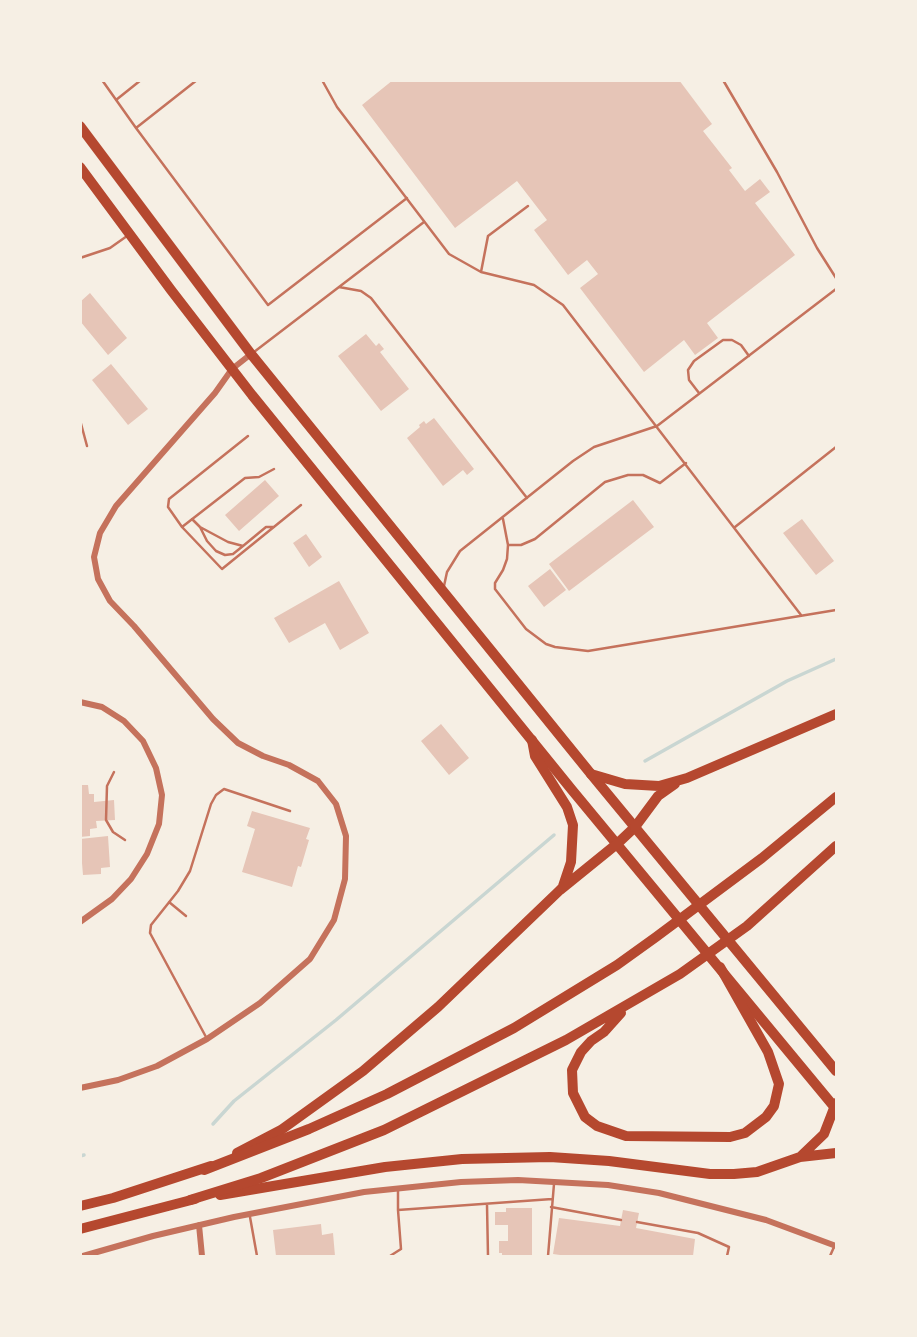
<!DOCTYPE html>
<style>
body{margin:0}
#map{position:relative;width:917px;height:1337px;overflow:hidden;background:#f6efe4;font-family:"Asap Condensed",sans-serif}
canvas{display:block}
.frame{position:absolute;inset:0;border:82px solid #f6efe4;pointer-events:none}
</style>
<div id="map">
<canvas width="917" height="1337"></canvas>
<div class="frame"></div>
</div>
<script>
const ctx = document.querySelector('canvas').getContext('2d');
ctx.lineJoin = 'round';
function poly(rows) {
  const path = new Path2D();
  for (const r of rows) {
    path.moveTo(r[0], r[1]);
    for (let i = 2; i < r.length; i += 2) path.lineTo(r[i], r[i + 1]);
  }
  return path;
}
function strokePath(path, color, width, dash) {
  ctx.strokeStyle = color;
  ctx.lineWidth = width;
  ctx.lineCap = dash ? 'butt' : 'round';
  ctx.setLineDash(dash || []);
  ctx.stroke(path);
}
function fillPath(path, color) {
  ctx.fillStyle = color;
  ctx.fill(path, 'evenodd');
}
strokePath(poly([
 [645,761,787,681,836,659],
 [213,1124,234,1101,336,1020,554,835],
 [80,1156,84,1155]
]), '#c9d6d2', 3.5);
fillPath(poly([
 [393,80,679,80,712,124,703,131,732,168,729,170,745,191,760,179,770,192,755,203,795,255,707,323,718,338,695,355,684,340,644,372,580,288,598,274,587,260,568,275,534,230,547,220,517,181,455,228,362,105],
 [90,293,127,338,108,355,80,321,80,302],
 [366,334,376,346,379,343,384,349,380,352,409,389,381,411,338,356],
 [111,364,148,409,128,425,92,380],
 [434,418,474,469,467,475,463,470,443,486,407,438,420,427,419,425,424,421,426,424],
 [265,480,279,496,239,531,225,515],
 [633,500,654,527,569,591,549,564],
 [802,519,834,561,816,575,783,533],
 [306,534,322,557,309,567,293,543],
 [550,569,566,590,544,607,528,586],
 [339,581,369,633,340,650,325,623,289,643,274,618],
 [441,724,469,758,449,775,421,741],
 [80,785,88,785,89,794,94,794,94,802,114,800,115,820,96,821,97,828,90,829,90,836,80,837],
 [252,811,310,828,306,839,309,840,301,867,298,866,292,887,242,872,255,829,247,826],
 [108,836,110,867,101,868,101,874,83,875,80,839],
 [506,1208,532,1208,532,1256,502,1256,502,1253,499,1253,499,1241,508,1241,508,1225,495,1225,495,1212,506,1212],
 [623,1210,639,1213,636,1228,695,1239,693,1256,567,1256,553,1254,559,1218,620,1226],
 [321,1224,322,1235,333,1233,335,1256,276,1256,273,1230]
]), '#e6c5b7');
strokePath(poly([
 [102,80,136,128],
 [197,80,136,128,268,305,407,198],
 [322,80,337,107,449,254,481,272,534,285,563,305,801,615],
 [723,80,777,172,817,248,836,278],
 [116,100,141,80],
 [80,258,110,248,127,236],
 [481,272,488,236,528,206],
 [339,287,361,291,371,298,527,498],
 [254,352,424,222],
 [699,393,689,380,688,370,694,361,723,340,732,340,741,345,749,356],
 [80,420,87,446],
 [274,469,259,477,245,478,182,527,222,569,301,505],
 [192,519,200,527,228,542,243,546,266,527,274,527],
 [503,519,508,545,507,559,503,570,495,583,495,589,526,629,546,644,555,647,588,651,836,610],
 [182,527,168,507,169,499,248,436],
 [200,527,207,541,216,551,225,555,233,554,243,546],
 [735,527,836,447],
 [508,545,521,545,535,539,605,482,628,475,643,475,660,483,686,463],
 [444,586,447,572,460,551,573,461,594,447,657,426,836,289],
 [114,772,107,786,106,820,113,832,125,840],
 [169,902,186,916],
 [206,1037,150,933,151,925,178,891,190,871,211,804,216,795,224,789,290,811],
 [398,1191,398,1210,552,1199],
 [487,1205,488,1256],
 [551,1207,621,1220],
 [250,1217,257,1256],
 [637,1222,698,1233,729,1247,727,1256],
 [390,1256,401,1249,398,1210],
 [548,1256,554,1184],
 [830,1256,834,1247]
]), '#c5725c', 2.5);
strokePath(poly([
 [80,702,102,707,124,721,143,741,156,768,162,795,159,824,147,854,131,879,112,899,80,922],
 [80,1088,118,1080,157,1066,207,1039,260,1003,310,959,334,920,345,879,346,836,336,804,318,781,289,765,263,756,238,743,213,719,134,626,110,601,98,579,94,557,100,533,116,506,215,393,232,369,251,354],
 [199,1225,202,1256],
 [83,1256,153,1236,234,1217,364,1192,461,1182,518,1180,608,1185,659,1193,766,1220,836,1246]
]), '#c5725c', 6);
strokePath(poly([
 [80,126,251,354,591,774,836,1071],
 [80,167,171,290,252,395,572,790,836,1109],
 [618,843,635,827]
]), '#b5482f', 10);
strokePath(poly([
 [532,740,535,756,567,807,573,825,571,862,563,886],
 [237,1153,281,1130,363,1071,438,1007,560,890,618,843],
 [800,1157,824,1134,836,1103],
 [220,1195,385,1167,462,1159,550,1157,609,1161,710,1174,734,1174,757,1172,800,1157,836,1153],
 [80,1206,113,1198,211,1166],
 [80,1229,195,1199]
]), '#b5482f', 10);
strokePath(poly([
 [591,774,625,784,659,786,687,778,836,714],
 [635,827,658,796,675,784],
 [621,1013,604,1032,591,1041,581,1052,572,1070,573,1093,585,1117,597,1126,626,1136,730,1137,745,1133,766,1117,774,1106,779,1084,768,1052,720,967],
 [204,1170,309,1129,387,1094,514,1028,617,965,656,937,762,858,836,797],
 [190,1200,261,1178,384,1130,566,1040,680,974,747,926,836,846]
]), '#b5482f', 10);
</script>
